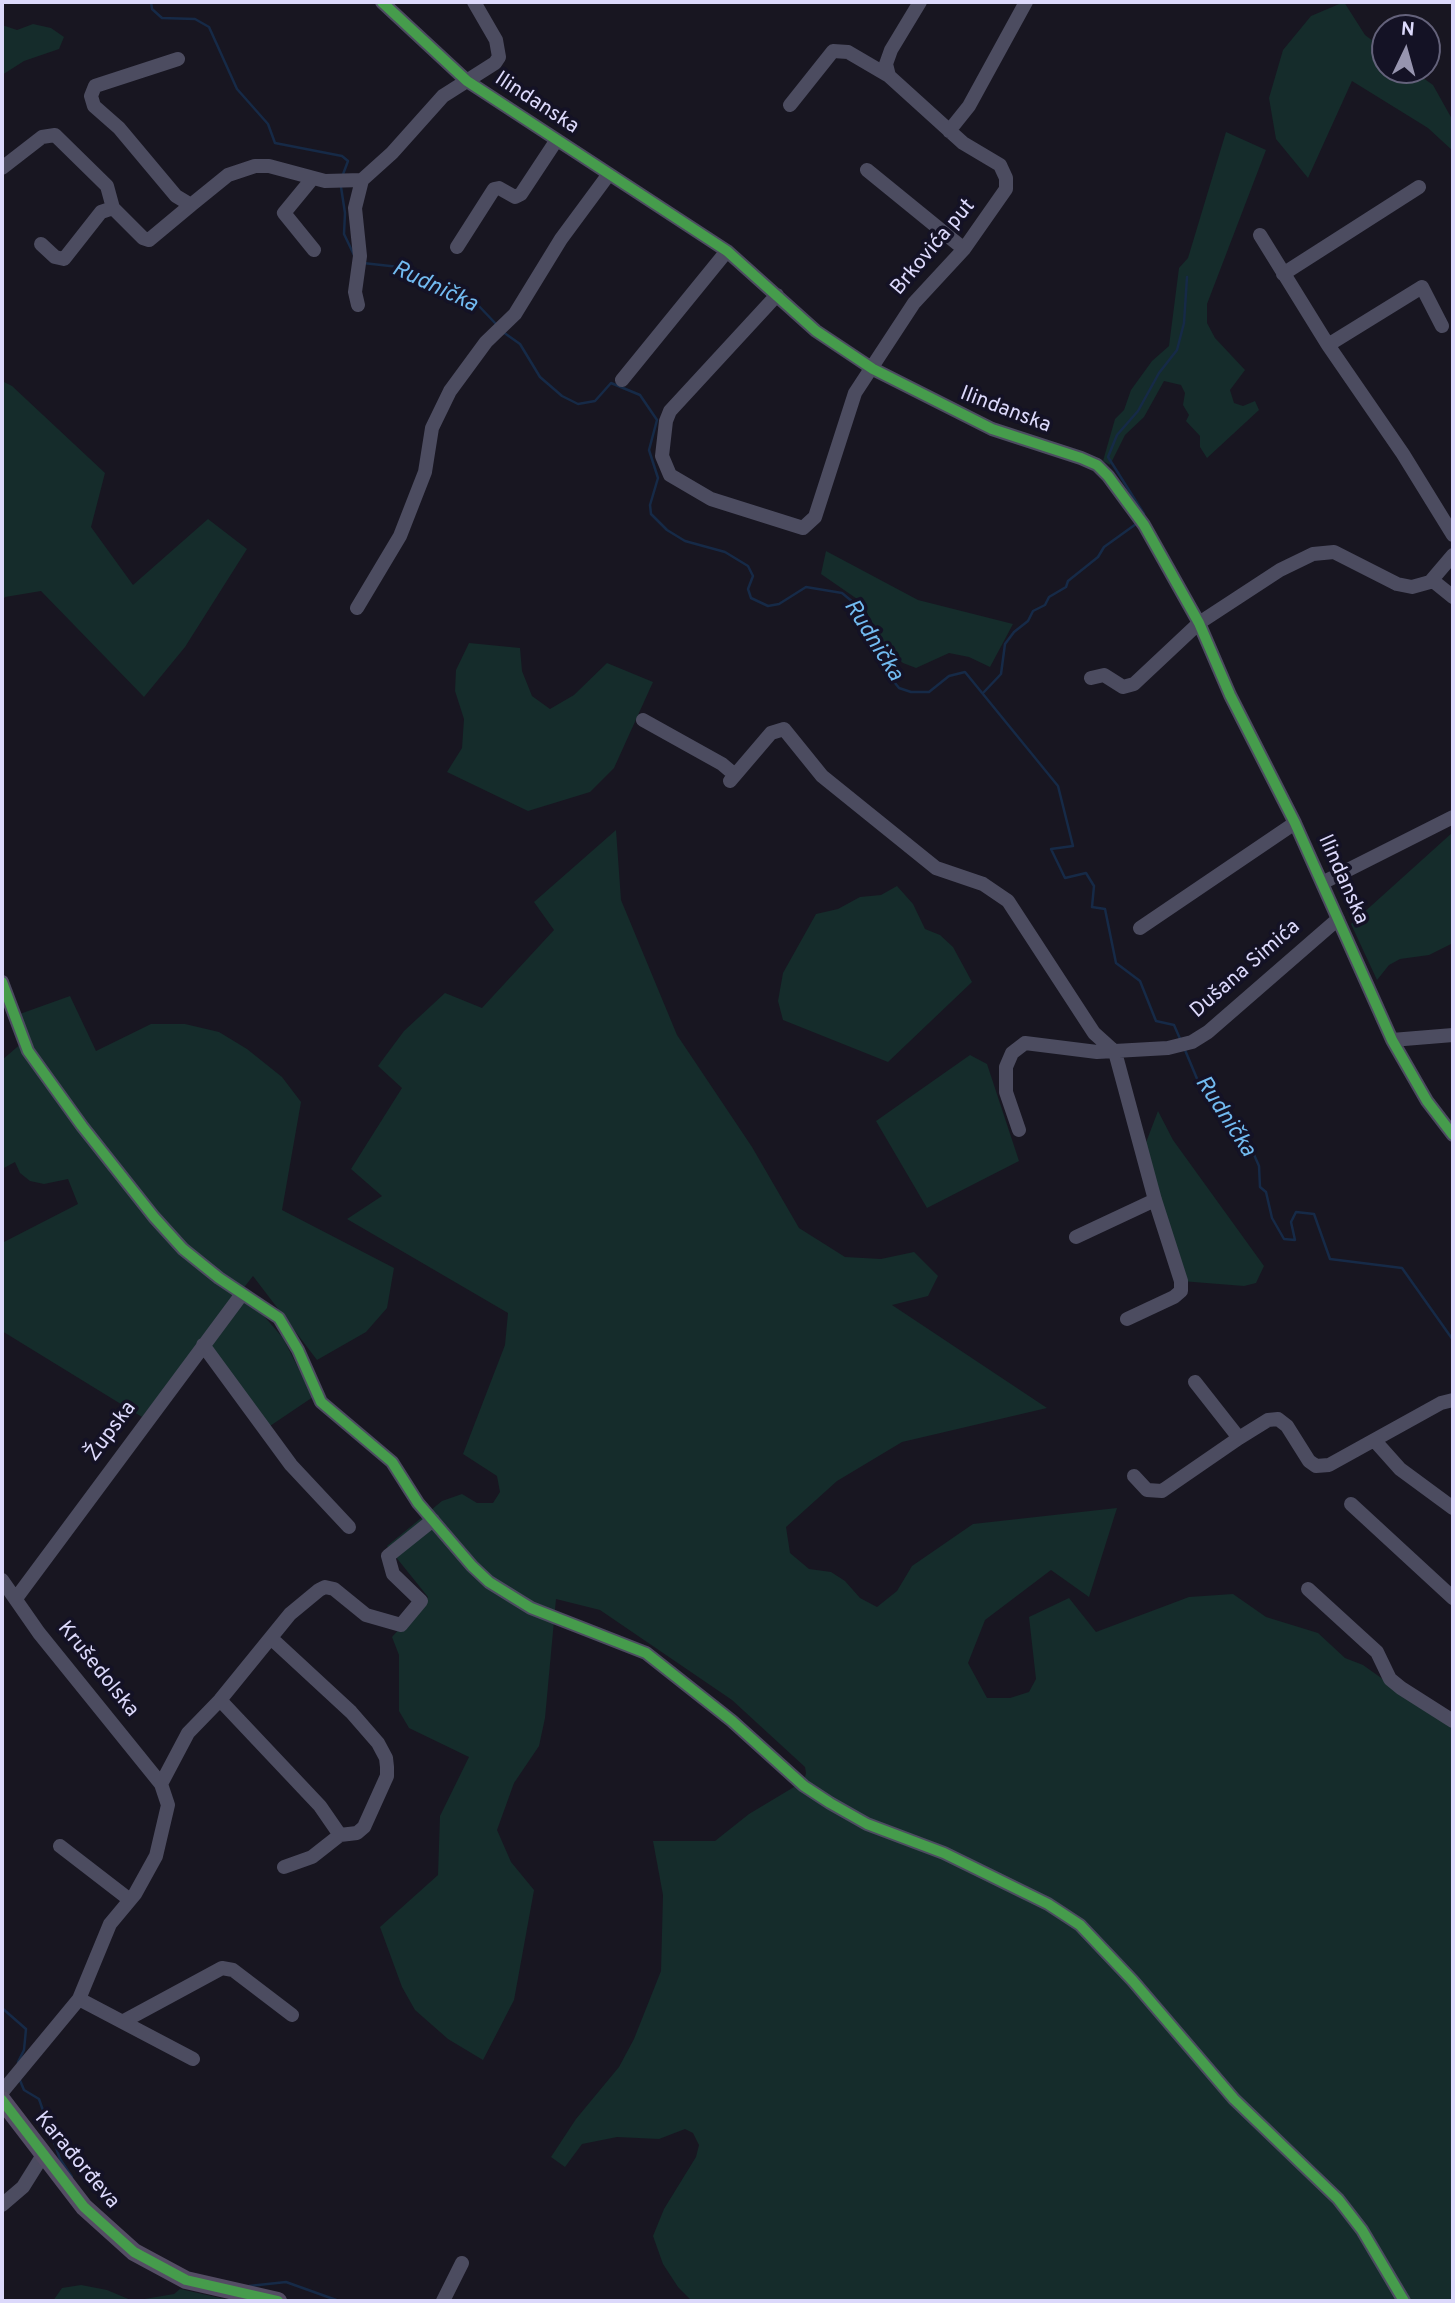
<!DOCTYPE html>
<meta charset="utf-8">
<style>
body{margin:0}
#map{position:relative;width:1455px;height:2303px;overflow:hidden;background:#181621;font-family:Overpass,sans-serif}
canvas{display:block}
.frame{position:absolute;inset:0;border:4px solid #dcd9fb;pointer-events:none}
.north{position:absolute;left:1371px;top:14px;width:70px;height:70px;box-sizing:border-box;background:#141225;border:2px solid #64627b;border-radius:50%;rotate:5deg;font-size:19px;font-weight:700;line-height:28px;text-align:center;color:#dcd9fb}
.north::after{content:'';display:block;margin:auto;width:24px;height:32px;background:#9795af;clip-path:polygon(50% 0,100% 100%,50% 72%,0 100%)}
</style>
<div id="map">
<canvas width="1455" height="2303"></canvas>
<div class="frame"></div>
<div class="north">N</div>
</div>
<script>
const ctx = document.querySelector('canvas').getContext('2d');
ctx.lineJoin = 'round';
function fillPath(path, color) {
  ctx.fillStyle = color;
  ctx.fill(path, 'evenodd');
}
function poly(rows) {
  const path = new Path2D();
  for (const r of rows) {
    path.moveTo(r[0], r[1]);
    for (let i = 2; i < r.length; i += 2) path.lineTo(r[i], r[i + 1]);
  }
  return path;
}
function strokePath(path, color, width, dash) {
  ctx.strokeStyle = color;
  ctx.lineWidth = width;
  ctx.lineCap = dash ? 'butt' : 'round';
  ctx.setLineDash(dash || []);
  ctx.stroke(path);
}
function write(font, color, halo, rows, align = 'center') {
  ctx.font = font + ' Overpass,sans-serif';
  ctx.lineWidth = 7;
  ctx.setLineDash([]);
  ctx.textBaseline = 'middle';
  ctx.strokeStyle = halo;
  ctx.fillStyle = color;
  for (const [text, x, y, turn = 0] of rows) {
    ctx.save();
    ctx.translate(x, y);
    ctx.rotate((+turn || 0) * Math.PI / 180);
    ctx.textAlign = isNaN(turn) ? turn : align;
    if (halo) ctx.strokeText(text, 0, 0);
    ctx.fillText(text, 0, 0);
    ctx.restore();
  }
}
fillPath(poly([
 [1344,2,1365,35,1385,50,1385,70,1412,70,1433,85,1452,119,1453,151,1428,128,1352,81,1308,178,1276,139,1269,98,1283,50,1311,16],
 [33,24,51,28,64,37,59,49,24,61,2,75,2,25,17,30],
 [1226,132,1266,150,1207,304,1207,323,1215,338,1245,370,1230,390,1234,403,1243,406,1255,401,1259,410,1207,458,1200,447,1200,436,1186,421,1189,415,1183,405,1185,393,1181,385,1164,381,1144,417,1125,435,1110,465,1103,461,1115,419,1124,410,1131,390,1152,361,1169,346,1179,268,1188,258],
 [2,381,12,386,105,473,91,527,133,585,208,519,247,549,185,647,144,697,41,591,5,597,2,601],
 [826,551,918,600,1013,624,990,667,969,657,949,653,916,668,903,663,888,650,860,601,821,574],
 [469,643,520,648,522,671,532,696,550,709,574,695,607,663,653,682,614,768,590,792,528,811,447,772,462,748,464,719,455,691,456,670],
 [616,830,621,900,677,1035,752,1147,799,1228,845,1257,881,1259,914,1252,938,1276,928,1296,892,1305,1047,1408,902,1442,837,1481,786,1527,790,1553,809,1569,831,1572,845,1581,860,1598,877,1607,897,1591,912,1566,973,1524,1117,1508,1089,1597,1051,1570,985,1620,968,1663,987,1698,1010,1698,1029,1692,1036,1679,1029,1617,1069,1598,1096,1632,1189,1597,1233,1594,1266,1617,1318,1633,1345,1658,1363,1665,1453,1729,1453,2301,692,2301,678,2287,663,2264,653,2236,664,2209,696,2157,699,2145,693,2133,685,2129,659,2139,617,2137,582,2144,565,2167,551,2157,576,2119,619,2067,634,2039,661,1971,663,1895,653,1841,715,1841,749,1814,804,1781,806,1773,805,1767,732,1700,600,1610,556,1599,545,1718,539,1746,514,1783,497,1830,511,1862,534,1890,514,2000,483,2060,448,2039,415,2010,402,1987,380,1927,438,1875,440,1816,469,1757,409,1728,399,1711,399,1655,392,1637,428,1597,387,1546,442,1501,462,1494,477,1503,493,1503,500,1492,497,1476,463,1454,505,1345,508,1313,347,1219,382,1196,351,1169,402,1088,378,1066,404,1031,445,993,482,1008,554,930,534,902],
 [1453,832,1453,943,1429,955,1400,959,1389,965,1377,980,1351,924],
 [897,886,913,904,925,929,940,935,953,947,972,982,888,1062,783,1020,778,1001,783,973,816,914,838,909,860,897,881,895],
 [70,996,96,1051,151,1024,185,1024,219,1032,247,1049,282,1077,301,1102,282,1210,394,1268,387,1308,366,1332,317,1360,253,1276,142,1417,2,1331,2,1243,78,1204,68,1179,44,1184,30,1181,20,1173,15,1162,2,1169,2,1060,23,1042,17,1015],
 [970,1055,987,1064,1019,1161,927,1208,876,1121],
 [1158,1111,1173,1140,1264,1266,1256,1283,1244,1286,1181,1281,1142,1153],
 [243,1301,264,1316,283,1338,313,1397,267,1428,207,1346],
 [81,2285,107,2290,133,2301,174,2294,180,2289,234,2301,53,2301,62,2288]
]), '#152c2b');
strokePath(poly([
 [151,2,152,9,162,18,195,19,209,27,237,89,268,124,275,143,342,156,348,161,342,177],
 [341,187,345,213,344,234,355,257],
 [363,263,399,267,439,291,477,304,496,324],
 [503,332,520,344,540,377,562,396,578,404,595,401,611,383,640,395,657,420,649,450,658,478,650,505,651,514,667,530,685,541,725,552,748,566,753,576,748,589,751,598,768,606,779,604,806,587,842,593,854,603,863,632,878,648,891,678,899,688,911,692,929,692,949,676,965,672,1058,786,1073,846,1051,849,1065,878,1086,873,1094,886,1092,907,1105,909,1116,963,1140,981,1156,1021,1174,1025,1181,1041],
 [1144,514,1108,457,1117,435,1138,411,1159,373,1177,350,1184,323,1187,277],
 [984,692,1001,674,1005,644,1014,632,1028,621,1033,611,1045,605,1049,597,1066,587,1068,581,1098,557,1104,547,1136,524],
 [1185,1050,1203,1093,1228,1129,1252,1150,1259,1166,1260,1187,1266,1192,1272,1218,1284,1239,1295,1240,1291,1222,1296,1212,1314,1214,1330,1259,1402,1268,1453,1340],
 [2,2008,26,2029,24,2050,18,2062],
 [19,2078,24,2090,39,2099,60,2159,72,2177],
 [249,2286,286,2282,339,2301]
]), '#162a47', 2.5);
strokePath(poly([
 [382,2,467,81,727,251,816,331,873,369,992,429,1081,458,1097,465,1108,476,1144,525,1199,623,1230,695,1295,823,1392,1040,1427,1101,1453,1135],
 [178,59,95,86,91,96,94,106,119,128,176,196,191,205,228,175,255,166,269,166,325,181,362,180],
 [790,105,833,51,848,52,889,76],
 [949,131,969,106,1026,2],
 [2,168,42,137,55,135,107,186,113,208],
 [867,170,964,249],
 [312,179,284,213,314,250],
 [1260,235,1328,345,1403,454,1453,535],
 [41,244,55,257,64,259,101,212,113,208,143,238,149,240,191,205],
 [457,247,494,189,499,188,515,197,521,194,556,141],
 [1283,274,1419,187],
 [777,295,670,411,666,421,662,456,670,475,711,499,803,528,815,517,855,393,914,303,964,249,1006,189,1006,178,1000,165,963,143,889,76,886,64,891,50,920,2],
 [358,305,355,292,360,256,355,208,362,180,392,153,443,96,495,63,499,57,496,40,474,2],
 [1328,345,1422,287,1442,326],
 [622,380,727,251],
 [1432,580,1453,597],
 [357,608,400,536,425,472,432,428,450,391,486,342,515,314,561,239,609,174],
 [1091,678,1104,675,1123,687,1134,684,1199,623,1280,570,1313,554,1334,552,1397,584,1412,587,1430,582,1453,555],
 [643,720,722,764,735,775],
 [730,781,771,733,784,729,822,776,936,868,983,884,1008,901,1094,1033,1115,1052,1155,1200,1181,1281,1181,1291,1174,1297,1127,1319],
 [1322,883,1453,817],
 [1140,928,1295,823],
 [2,982,28,1051,82,1126,154,1217,183,1249,219,1278,279,1318,298,1350,321,1402,392,1462,418,1503,472,1566,489,1582,531,1608,646,1653,732,1721,804,1786,830,1803,867,1824,944,1853,1048,1904,1080,1925,1133,1981,1234,2099,1338,2199,1362,2230,1404,2301],
 [1392,1040,1453,1035],
 [1019,1130,1006,1092,1006,1067,1012,1053,1025,1043,1097,1052,1168,1048,1192,1042,1208,1032,1338,919],
 [1076,1237,1155,1200],
 [203,1345,291,1465,349,1527],
 [1195,1382,1239,1438,1268,1420,1278,1419,1287,1426,1309,1461,1316,1466,1329,1465,1441,1403,1453,1400],
 [1375,1441,1400,1469,1453,1508],
 [1134,1476,1147,1490,1162,1491,1239,1438],
 [1351,1504,1453,1598],
 [2,1580,39,1633,161,1784],
 [1308,1589,1377,1652,1390,1679,1401,1688,1453,1721],
 [17,1597,242,1294],
 [272,1639,351,1712,378,1743,386,1758,387,1767,387,1776,364,1827,357,1833,340,1835,312,1857,284,1867],
 [220,1700,320,1806,340,1835],
 [60,1846,130,1900],
 [79,1999,193,2059],
 [124,2021,222,1968,233,1970,292,2015],
 [2,2092,79,1999,110,1924,135,1894,156,1856,168,1805,161,1784,188,1733,220,1700,290,1614,319,1590,325,1587,334,1589,366,1615,401,1625,421,1601,393,1574,388,1556,433,1520],
 [2,2205,23,2187,43,2155],
 [443,2301,462,2263]
]), '#4c4c60', 14);
strokePath(poly([
 [2,2100,84,2207,134,2252,186,2280,278,2301]
]), '#544d64', 18);
strokePath(poly([
 [382,2,467,81,727,251,816,331,873,369,992,429,1081,458,1097,465,1108,476,1144,525,1199,623,1230,695,1295,823,1392,1040,1427,1101,1453,1135],
 [2,982,28,1051,82,1126,154,1217,183,1249,219,1278,279,1318,298,1350,321,1402,392,1462,418,1503,472,1566,489,1582,531,1608,646,1653,732,1721,804,1786,830,1803,867,1824,944,1853,1048,1904,1080,1925,1133,1981,1234,2099,1338,2199,1362,2230,1404,2301],
 [2,2100,84,2207,134,2252,186,2280,278,2301]
]), '#469c4c', 10);
write('21px', '#dcd9fb', '#141225', [
 ["Ilindanska",536,104,33],
 ["Brkovića put",934,248,-50],
 ["Ilindanska",1005,411,21],
 ["Ilindanska",1342,880,66],
 ["Dušana Simića",1246,970,-41],
 ["Župska",112,1432,-53],
 ["Krušedolska",97,1670,51],
 ["Karađorđeva",76,2161,50]
]);
write('italic 23px', '#72bbf1', '#141225', [
 ["Rudnička",434,288,25],
 ["Rudnička",872,641,58],
 ["Rudnička",1224,1117,57]
]);
</script>
